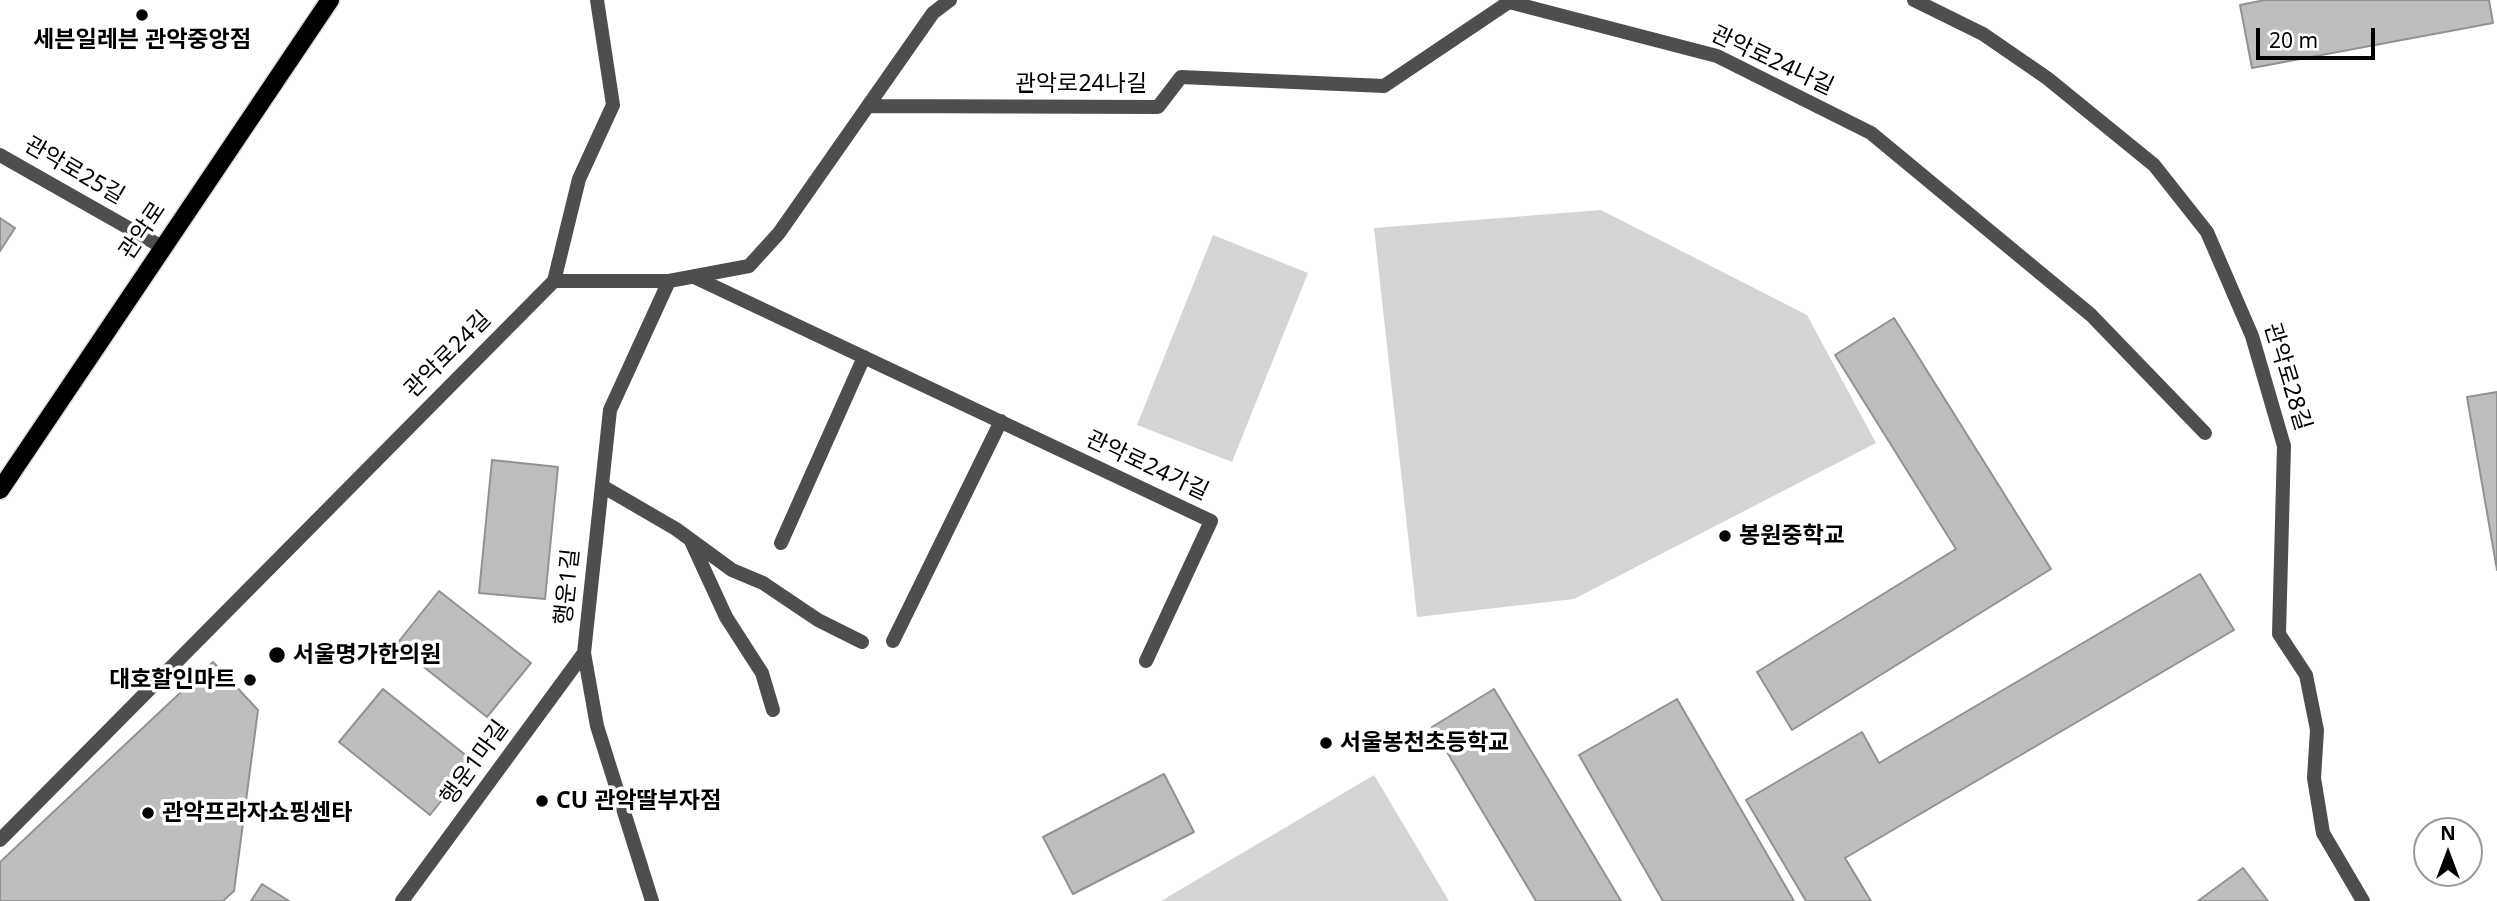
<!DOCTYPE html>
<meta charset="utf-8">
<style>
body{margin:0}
#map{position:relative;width:2497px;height:901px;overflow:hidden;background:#fff;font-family:"Noto Sans",sans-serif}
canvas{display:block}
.north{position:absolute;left:2413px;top:817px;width:70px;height:70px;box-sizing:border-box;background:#fff;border:2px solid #999;border-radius:50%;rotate:0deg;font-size:19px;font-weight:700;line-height:28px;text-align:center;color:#000}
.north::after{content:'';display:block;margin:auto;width:24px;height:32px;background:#000;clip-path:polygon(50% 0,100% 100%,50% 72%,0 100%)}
.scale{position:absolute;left:2256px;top:28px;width:119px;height:32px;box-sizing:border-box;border:4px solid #000;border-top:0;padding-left:9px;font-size:21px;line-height:24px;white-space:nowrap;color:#000;-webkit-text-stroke:5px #fff;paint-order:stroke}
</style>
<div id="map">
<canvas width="2497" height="901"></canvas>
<div class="north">N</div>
<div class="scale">20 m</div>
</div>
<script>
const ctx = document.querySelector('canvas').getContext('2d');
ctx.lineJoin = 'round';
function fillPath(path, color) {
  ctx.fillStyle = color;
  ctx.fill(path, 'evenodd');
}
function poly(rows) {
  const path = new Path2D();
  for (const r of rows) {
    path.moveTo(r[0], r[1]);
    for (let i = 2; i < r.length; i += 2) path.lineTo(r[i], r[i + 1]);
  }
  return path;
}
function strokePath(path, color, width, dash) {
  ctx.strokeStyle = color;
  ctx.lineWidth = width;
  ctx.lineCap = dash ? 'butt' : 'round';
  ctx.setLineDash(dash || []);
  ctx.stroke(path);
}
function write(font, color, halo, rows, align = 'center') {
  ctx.font = font + ' "Noto Sans","Noto Sans KR",sans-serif';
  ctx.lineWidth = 7;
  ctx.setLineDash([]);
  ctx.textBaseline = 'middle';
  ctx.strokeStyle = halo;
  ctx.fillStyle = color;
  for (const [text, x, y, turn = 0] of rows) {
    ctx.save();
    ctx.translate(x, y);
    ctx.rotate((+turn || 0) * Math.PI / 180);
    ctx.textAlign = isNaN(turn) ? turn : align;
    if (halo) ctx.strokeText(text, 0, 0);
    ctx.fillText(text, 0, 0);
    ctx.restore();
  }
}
fillPath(poly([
 [1601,210,1807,315,1876,443,1574,599,1417,617,1374,228],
 [1213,235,1308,273,1232,462,1137,425],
 [1374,775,1449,901,1161,901]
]), '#d5d5d5');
const building = poly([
 [2265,0,2489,0,2493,23,2252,68,2240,5,2265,0],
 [0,218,15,228,0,251,0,218],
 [1894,318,2051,569,1792,730,1757,672,1956,549,1835,355,1894,318],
 [2497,392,2497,570,2467,397,2497,392],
 [492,460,558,467,545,599,479,593,492,460],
 [2200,574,2234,630,1845,858,1871,901,1806,901,1746,800,1862,732,1879,763,2200,574],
 [439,591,531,663,487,717,396,645,439,591],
 [213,662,258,710,234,891,223,901,0,901,0,862,213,662],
 [383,689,473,761,430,815,339,742,383,689],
 [1494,689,1621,901,1536,901,1432,727,1494,689],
 [1677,699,1794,901,1663,901,1579,755,1677,699],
 [1164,774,1194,832,1073,894,1043,837,1164,774],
 [2243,868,2268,901,2198,901,2243,868],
 [262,884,289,901,251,901,262,884]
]);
fillPath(building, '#bebebe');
strokePath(building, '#929292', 2);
const primary = poly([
 [0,490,330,0]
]);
strokePath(primary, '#dbdbdb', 21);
strokePath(poly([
 [1914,0,1983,34,2047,78,2154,165,2207,232,2252,336,2284,446,2279,634,2306,675,2317,730,2314,778,2323,833,2363,901],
 [868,106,1158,107,1181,77,1384,86,1509,2,1717,56,1871,133,2091,315,2205,433],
 [694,277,1211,521,1146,661],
 [554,281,579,179,613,105,597,0],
 [602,486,676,529,732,570,763,583,818,620,862,642],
 [691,541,726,617,762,673,773,710],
 [781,543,864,357],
 [893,641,1001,421],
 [0,840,554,281,669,281,749,266,779,233,933,13,950,0],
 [402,901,584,653],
 [652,901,597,726,584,653,610,410,669,281]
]), '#4e4e4e', 14);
strokePath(poly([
 [0,155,162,247]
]), '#4e4e4e', 14);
strokePath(primary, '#000', 18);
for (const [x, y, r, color] of [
 [142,15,7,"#000"],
 [1725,536,7,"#000"],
 [277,655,9,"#000"],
 [250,680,7,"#000"],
 [1326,743,7,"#000"],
 [542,801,7,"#000"],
 [148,813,7,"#000"]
]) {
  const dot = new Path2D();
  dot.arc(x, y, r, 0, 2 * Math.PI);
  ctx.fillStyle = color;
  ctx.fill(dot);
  strokePath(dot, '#fff', 2.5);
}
write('bold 23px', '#000', '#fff', [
 ["세븐일레븐 관악중앙점",142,40,"center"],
 ["봉원중학교",1739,536],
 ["서울명가한의원",293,655],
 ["대호할인마트",236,680,"right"],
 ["서울봉천초등학교",1340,743],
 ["CU 관악딸부자점",556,801],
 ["관악프라자쇼핑센타",162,813]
], 'left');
write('23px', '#000', '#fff', [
 ["관악로24나길",1772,61,25],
 ["관악로24나길",1081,84],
 ["관악로25길",74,171,30],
 ["관악로",143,231,-56],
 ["관악로24길",448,355,-45],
 ["관악로28길",2287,377,73],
 ["관악로24가길",1147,466,25],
 ["행운1길",568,587,-84],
 ["행운1마길",475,763,-54]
]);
</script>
